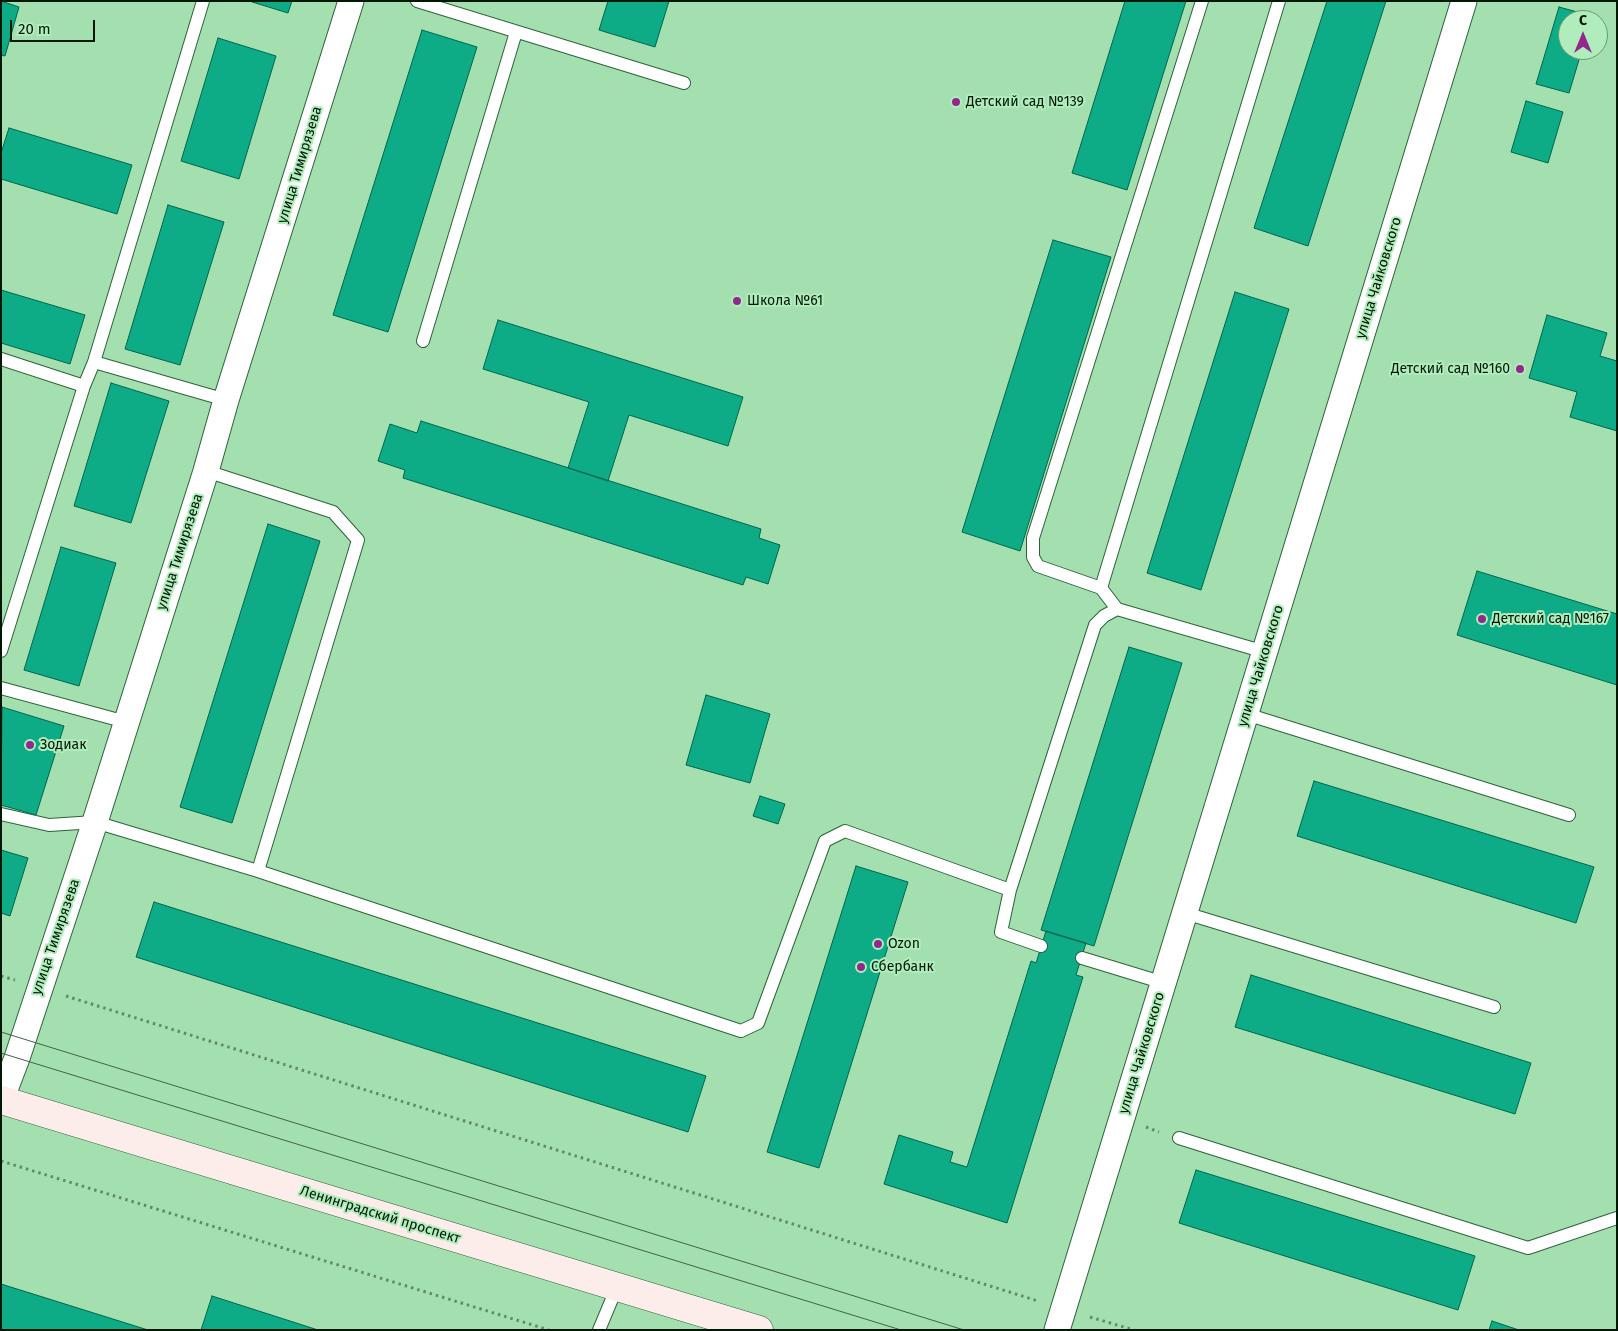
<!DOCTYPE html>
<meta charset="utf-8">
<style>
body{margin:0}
#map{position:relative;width:1618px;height:1331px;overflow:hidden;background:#a4dfaf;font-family:"Fira Sans",sans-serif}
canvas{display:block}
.frame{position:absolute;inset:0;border:2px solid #021807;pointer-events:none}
.north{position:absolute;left:1558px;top:10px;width:50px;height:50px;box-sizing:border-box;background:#b1edbc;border:1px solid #6b9874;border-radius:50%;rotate:0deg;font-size:14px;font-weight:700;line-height:20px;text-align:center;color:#021807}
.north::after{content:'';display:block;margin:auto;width:18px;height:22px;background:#91298d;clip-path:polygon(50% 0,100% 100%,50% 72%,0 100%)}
.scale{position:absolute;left:10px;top:20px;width:85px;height:22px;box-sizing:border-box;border:2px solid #021807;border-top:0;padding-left:6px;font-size:15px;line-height:18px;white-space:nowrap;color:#021807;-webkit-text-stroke:4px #b1edbc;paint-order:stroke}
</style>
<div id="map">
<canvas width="1618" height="1331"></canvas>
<div class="frame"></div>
<div class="north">С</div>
<div class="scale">20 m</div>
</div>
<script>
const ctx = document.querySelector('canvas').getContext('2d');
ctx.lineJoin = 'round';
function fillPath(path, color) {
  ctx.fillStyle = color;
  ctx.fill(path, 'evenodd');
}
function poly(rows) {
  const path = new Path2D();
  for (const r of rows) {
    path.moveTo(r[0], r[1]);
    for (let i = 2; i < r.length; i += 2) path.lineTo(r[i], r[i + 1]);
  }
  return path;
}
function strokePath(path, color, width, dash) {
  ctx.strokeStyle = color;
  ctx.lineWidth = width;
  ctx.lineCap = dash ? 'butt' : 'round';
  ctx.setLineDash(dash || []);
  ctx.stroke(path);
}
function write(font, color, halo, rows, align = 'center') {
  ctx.font = font + ' "Fira Sans",sans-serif';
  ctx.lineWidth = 4;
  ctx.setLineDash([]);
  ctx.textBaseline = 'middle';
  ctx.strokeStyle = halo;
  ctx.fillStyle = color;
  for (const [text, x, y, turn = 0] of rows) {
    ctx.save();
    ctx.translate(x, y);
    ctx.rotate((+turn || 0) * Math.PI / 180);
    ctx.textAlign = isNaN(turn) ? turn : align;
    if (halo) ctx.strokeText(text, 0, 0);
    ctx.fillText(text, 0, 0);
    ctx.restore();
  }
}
const building = poly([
 [1,1,19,7,5,56,1,55,1,1],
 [249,1,292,1,288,13,249,1],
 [608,1,669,1,655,47,599,30,608,1],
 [1125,1,1186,1,1127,190,1072,173,1125,1],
 [1327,1,1386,1,1308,246,1254,228,1327,1],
 [1559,7,1592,16,1591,20,1568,20,1568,50,1582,50,1569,93,1536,84,1559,7],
 [422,30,477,47,388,332,333,315,422,30],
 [218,38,276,56,239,179,181,161,218,38],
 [1526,101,1563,112,1548,163,1511,152,1526,101],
 [9,128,132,165,117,214,1,179,1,153,9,128],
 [168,205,224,222,180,365,125,349,168,205],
 [1053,240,1111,257,1020,551,962,532,1053,240],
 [1,290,85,315,70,364,1,343,1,290],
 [1235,292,1289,309,1201,590,1147,573,1235,292],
 [1547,315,1607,333,1600,356,1617,361,1617,431,1570,417,1577,392,1529,378,1547,315],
 [498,320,743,397,728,446,629,415,608,481,568,468,589,402,483,369,498,320],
 [111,383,169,401,131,523,74,506,111,383],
 [421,421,761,529,759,538,780,545,768,584,746,577,743,585,403,478,405,470,378,461,390,424,417,433,421,421],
 [268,524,320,541,232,823,180,807,268,524],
 [61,547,116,563,79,686,24,670,61,547],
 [1477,571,1617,614,1617,685,1457,635,1477,571],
 [1129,647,1182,663,1094,946,1041,930,1129,647],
 [706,695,770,714,750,783,686,765,706,695],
 [2,707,64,726,36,815,1,805,2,707],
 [1314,781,1594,867,1576,923,1297,836,1314,781],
 [760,796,785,804,778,824,753,816,760,796],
 [1,850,28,858,10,916,1,913,1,850],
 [856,866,908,882,819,1168,767,1152,856,866],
 [154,902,706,1076,688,1132,136,957,154,902],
 [1046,931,1086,943,1076,975,1083,977,1007,1223,884,1184,899,1135,953,1152,950,1162,967,1167,1031,961,1036,963,1046,931],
 [1251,975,1531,1063,1515,1114,1235,1027,1251,975],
 [1196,1170,1475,1256,1458,1310,1179,1223,1196,1170],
 [1,1284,148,1330,1,1330,1,1284],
 [212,1296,318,1330,201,1330,212,1296],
 [1492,1321,1519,1330,1489,1330,1492,1321]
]);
fillPath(building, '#0dab86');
strokePath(building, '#00664e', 1);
const service = poly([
 [417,1,684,83],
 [423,341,516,32],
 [1,359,84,386],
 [94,362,226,400],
 [206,471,333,512,358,540,258,871],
 [1101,588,1038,566,1033,557,1033,538,1202,1],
 [1117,609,1101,588,1279,1],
 [1,651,84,386,94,362,203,1],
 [1,688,126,722],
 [1246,714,1569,815],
 [1,814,49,825,95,822,258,871,741,1031,758,1023,825,841,845,831,1010,890,1095,625,1104,616,1117,609,1265,652],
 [1010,890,1001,932,1041,946],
 [1185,913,1494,1007],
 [1082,958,1164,983],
 [1179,1138,1528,1248,1617,1218],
 [599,1330,617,1287]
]);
const minor = poly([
 [1,1100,17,1058,95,822,206,471,226,400,351,1],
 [1057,1330,1464,1]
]);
const secondary = poly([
 [1,1100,759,1330]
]);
strokePath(service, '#2c643a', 14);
strokePath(minor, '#2c643a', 27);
strokePath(secondary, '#2c643a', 29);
strokePath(poly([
 [1,976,15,980],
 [66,996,1038,1301],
 [1146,1127,1159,1132],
 [1,1161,549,1330],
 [1090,1317,1134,1330]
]), '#608b68', 3, [2.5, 4]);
strokePath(service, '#fff', 12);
strokePath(minor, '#fff', 25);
strokePath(secondary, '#fdedea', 28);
strokePath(poly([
 [1,1032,964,1330],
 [1,1053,901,1330]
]), '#3f6447', 1);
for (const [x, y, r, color] of [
 [956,102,5,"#91298d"],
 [737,301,5,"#91298d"],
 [1520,369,5,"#91298d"],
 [1482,619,5,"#91298d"],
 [30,745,5,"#91298d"],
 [878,944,5,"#91298d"],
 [861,967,5,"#91298d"]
]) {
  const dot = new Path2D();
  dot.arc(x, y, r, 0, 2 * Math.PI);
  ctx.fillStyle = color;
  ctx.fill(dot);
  strokePath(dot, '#b1edbc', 2);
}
write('14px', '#021807', '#b1edbc', [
 ["Детский сад №139",966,102],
 ["Школа №61",747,301],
 ["Детский сад №160",1510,369,"right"],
 ["Детский сад №167",1492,619],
 ["Зодиак",40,745],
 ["Ozon",888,944],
 ["Сбербанк",871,967]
], 'left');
write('14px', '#021807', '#b1edbc', [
 ["улица Тимирязева",300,165,-73],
 ["улица Чайковского",1379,278,-73],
 ["улица Тимирязева",180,552,-72],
 ["улица Чайковского",1261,666,-73],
 ["улица Тимирязева",56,937,-71],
 ["улица Чайковского",1142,1053,-73],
 ["Ленинградский проспект",380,1215,17]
]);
</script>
